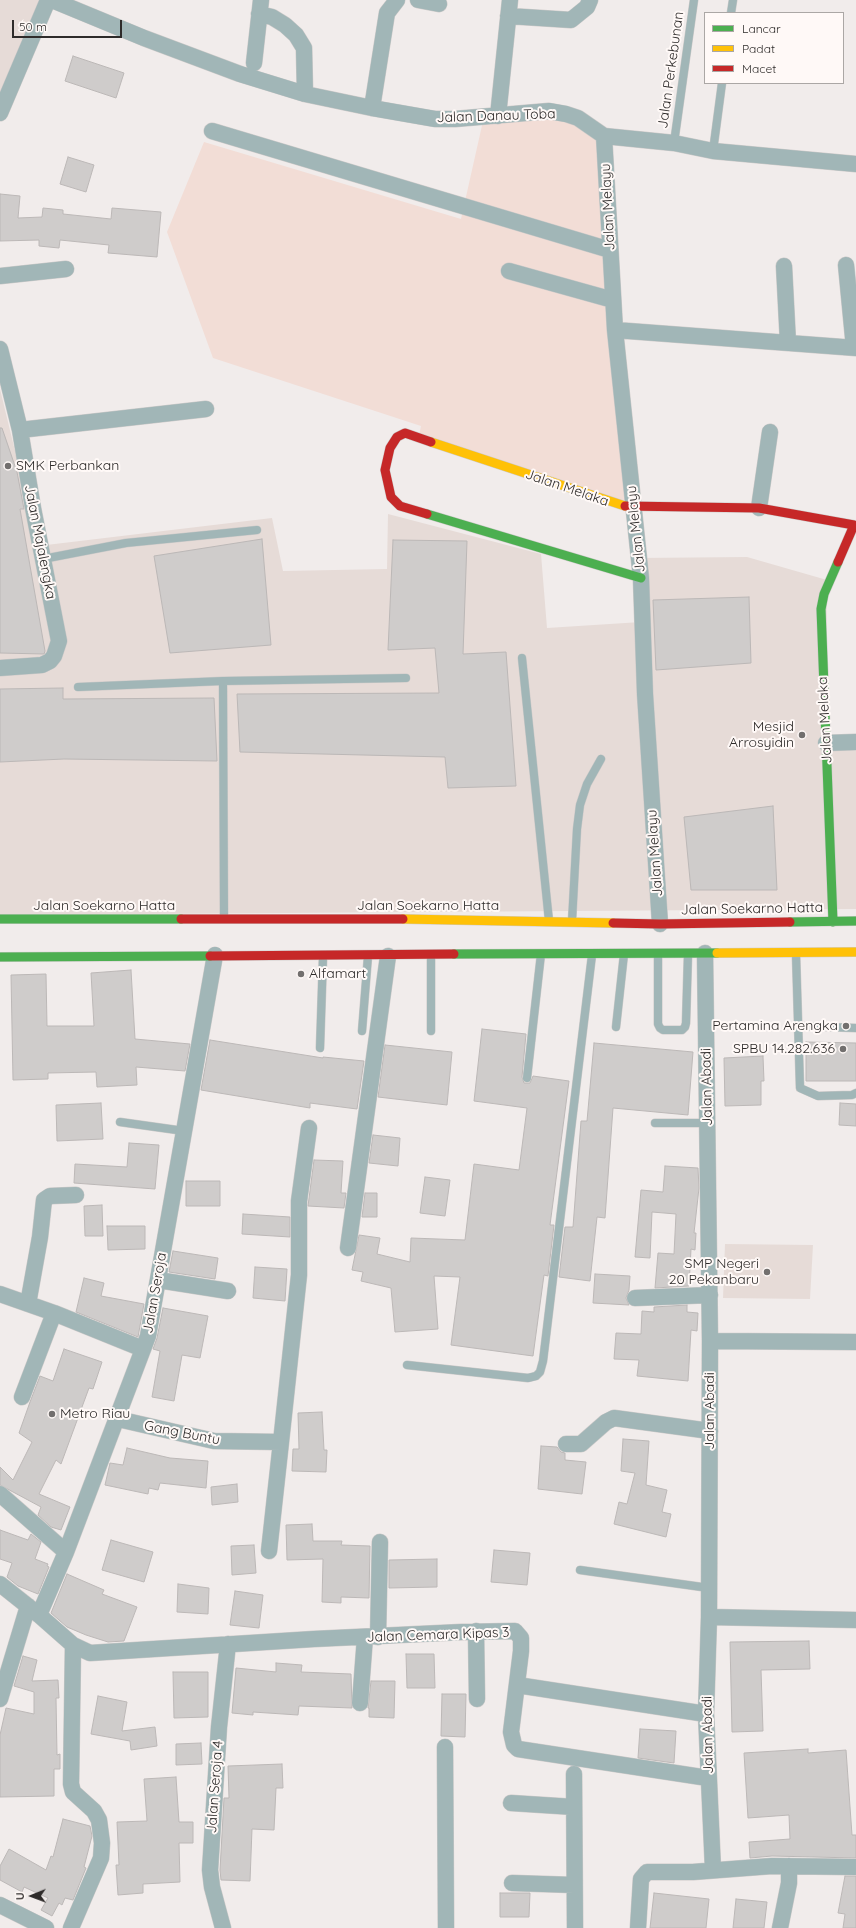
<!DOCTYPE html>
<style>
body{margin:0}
#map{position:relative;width:856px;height:1928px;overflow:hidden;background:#f1eceb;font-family:Quicksand,sans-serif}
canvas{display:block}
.legend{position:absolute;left:704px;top:12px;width:140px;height:72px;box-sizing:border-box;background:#fff9f7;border:1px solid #aba7a5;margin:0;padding:5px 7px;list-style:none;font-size:12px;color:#2e2b2a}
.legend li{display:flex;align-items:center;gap:8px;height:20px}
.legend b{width:20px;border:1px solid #aba7a5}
.north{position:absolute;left:12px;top:1876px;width:40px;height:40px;-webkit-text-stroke:3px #fff9f7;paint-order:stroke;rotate:269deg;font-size:11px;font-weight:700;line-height:16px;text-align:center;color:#2e2b2a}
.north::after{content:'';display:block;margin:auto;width:14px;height:18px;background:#2e2b2a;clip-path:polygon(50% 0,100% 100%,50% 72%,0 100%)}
.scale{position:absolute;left:12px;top:20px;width:110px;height:18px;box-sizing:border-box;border:2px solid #2e2b2a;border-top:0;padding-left:5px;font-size:12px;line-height:14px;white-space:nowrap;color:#2e2b2a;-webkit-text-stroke:3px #fff9f7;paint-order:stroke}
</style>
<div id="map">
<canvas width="856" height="1928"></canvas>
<ul class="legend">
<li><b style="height:5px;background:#4caf50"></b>Lancar</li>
<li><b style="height:5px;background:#ffc107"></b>Padat</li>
<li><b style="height:5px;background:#c62828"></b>Macet</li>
</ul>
<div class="north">U</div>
<div class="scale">50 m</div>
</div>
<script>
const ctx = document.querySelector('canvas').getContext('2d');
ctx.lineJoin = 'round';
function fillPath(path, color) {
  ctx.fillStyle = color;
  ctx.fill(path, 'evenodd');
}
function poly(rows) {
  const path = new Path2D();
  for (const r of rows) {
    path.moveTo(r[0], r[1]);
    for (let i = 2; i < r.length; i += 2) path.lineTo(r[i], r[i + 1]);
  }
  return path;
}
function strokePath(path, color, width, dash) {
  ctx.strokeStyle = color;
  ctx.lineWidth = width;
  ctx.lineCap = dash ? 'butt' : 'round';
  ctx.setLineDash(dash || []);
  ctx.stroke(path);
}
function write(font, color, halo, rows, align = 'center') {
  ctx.font = font + ' Quicksand,sans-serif';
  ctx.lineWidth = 4;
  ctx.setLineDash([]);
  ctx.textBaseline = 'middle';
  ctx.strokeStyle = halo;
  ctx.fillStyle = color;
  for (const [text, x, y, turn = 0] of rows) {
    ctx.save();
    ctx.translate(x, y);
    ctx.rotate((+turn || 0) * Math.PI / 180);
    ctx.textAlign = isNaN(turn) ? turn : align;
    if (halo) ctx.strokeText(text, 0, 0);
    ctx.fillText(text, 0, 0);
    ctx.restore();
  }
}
fillPath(poly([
 [0,0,44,0,0,97],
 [0,389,38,546,272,518,283,571,387,569,388,514,541,554,547,628,641,622,638,558,747,557,827,580,825,748,856,747,856,909,0,915],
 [725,1244,813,1245,810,1299,723,1298]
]), '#e6dbd7');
fillPath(poly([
 [565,116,599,137,632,511,418,441,421,426,213,358,167,232,204,142,461,219,483,121]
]), '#f2ddd6');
const building = poly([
 [73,56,124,73,116,98,65,81,73,56],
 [68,157,94,165,86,192,60,184,68,157],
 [0,194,20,196,18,218,42,217,43,208,63,210,63,214,111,219,112,208,161,212,157,257,108,253,109,245,60,240,59,248,39,246,39,240,0,241,0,194],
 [0,428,2,428,17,472,24,509,20,509,45,651,44,654,0,653,0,428],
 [262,539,271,645,170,653,154,556,262,539],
 [393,540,467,541,463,654,506,652,516,786,448,788,445,757,240,752,237,694,439,693,435,648,388,650,393,540],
 [749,597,751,663,656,670,653,600,749,597],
 [63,688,63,699,214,698,217,761,64,759,0,762,0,689,63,688],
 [773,806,777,890,691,890,684,817,773,806],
 [131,970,135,1039,190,1044,185,1071,136,1067,137,1085,97,1087,96,1072,48,1073,48,1079,13,1080,11,975,46,974,47,1026,94,1026,91,973,131,970],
 [482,1029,526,1034,522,1077,524,1083,530,1083,533,1076,569,1081,550,1225,554,1225,548,1276,544,1275,533,1356,451,1345,460,1277,434,1276,438,1329,395,1332,391,1288,361,1281,363,1272,352,1270,359,1235,380,1238,377,1254,410,1262,411,1238,465,1240,474,1164,519,1170,527,1108,474,1101,482,1029],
 [210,1040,323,1058,323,1057,364,1061,357,1109,310,1103,310,1108,201,1090,210,1040],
 [806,1042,856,1043,856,1081,806,1081,806,1042],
 [594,1043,693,1052,688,1115,613,1108,605,1218,597,1217,590,1281,559,1277,565,1227,573,1227,581,1121,587,1121,594,1043],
 [385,1045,452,1052,447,1105,378,1097,385,1045],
 [763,1056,764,1081,761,1081,761,1105,725,1106,724,1058,763,1056],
 [101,1103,103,1139,57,1141,56,1105,101,1103],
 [840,1103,856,1104,856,1126,839,1125,840,1103],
 [373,1135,400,1138,398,1166,369,1163,373,1135],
 [129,1143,159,1145,155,1189,74,1183,75,1164,127,1167,129,1143],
 [314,1160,343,1161,341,1193,346,1193,344,1208,308,1206,314,1160],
 [665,1166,698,1168,699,1188,694,1233,696,1233,695,1250,691,1249,689,1286,655,1288,658,1253,674,1254,676,1214,652,1212,650,1258,635,1257,641,1190,663,1192,665,1166],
 [425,1177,450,1180,445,1216,420,1213,425,1177],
 [186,1181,220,1181,220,1206,186,1206,186,1181],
 [365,1193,377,1193,377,1217,362,1217,365,1193],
 [102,1205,103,1236,85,1236,84,1206,102,1205],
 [243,1214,290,1217,290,1237,242,1234,243,1214],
 [107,1226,145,1226,145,1249,108,1250,107,1226],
 [173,1251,218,1258,215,1279,169,1272,173,1251],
 [255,1267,287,1269,285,1301,253,1298,255,1267],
 [595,1274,630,1276,629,1290,626,1298,629,1305,593,1303,595,1274],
 [84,1278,104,1283,101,1296,144,1304,138,1337,76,1312,84,1278],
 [687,1305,687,1312,698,1313,697,1331,691,1330,688,1381,637,1376,639,1360,614,1359,616,1333,641,1334,642,1311,654,1312,654,1307,687,1305],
 [163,1308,208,1316,200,1358,182,1355,174,1401,152,1397,160,1351,153,1349,157,1338,163,1308],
 [64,1349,102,1362,93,1389,89,1388,61,1464,56,1460,39,1494,70,1507,61,1530,51,1527,38,1515,41,1507,0,1485,0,1467,13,1480,32,1442,19,1433,30,1402,40,1376,53,1381,64,1349],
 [322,1412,324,1450,327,1450,326,1472,292,1471,293,1449,299,1449,298,1413,322,1412],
 [623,1439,649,1441,646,1485,667,1490,662,1512,671,1514,666,1537,614,1524,619,1502,627,1504,635,1473,621,1471,623,1439],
 [541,1446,557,1447,561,1452,565,1453,565,1460,586,1462,582,1494,538,1489,541,1446],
 [127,1448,170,1458,208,1461,206,1488,160,1483,158,1490,149,1488,148,1494,105,1485,110,1463,123,1465,127,1448],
 [237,1484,238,1502,212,1505,211,1487,237,1484],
 [312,1524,313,1541,342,1541,341,1545,370,1546,369,1598,341,1597,341,1603,322,1602,323,1559,287,1560,286,1525,312,1524],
 [0,1530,28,1540,31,1534,41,1542,35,1559,48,1564,47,1566,49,1567,38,1594,18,1586,7,1577,12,1563,0,1559,0,1530],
 [111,1540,153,1552,144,1582,102,1570,111,1540],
 [254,1545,256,1573,232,1575,231,1546,254,1545],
 [494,1550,530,1553,527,1585,491,1582,494,1550],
 [437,1559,437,1587,389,1588,389,1560,437,1559],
 [67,1574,104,1590,102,1594,137,1607,124,1641,108,1642,86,1635,67,1627,51,1613,67,1574],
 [178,1584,209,1588,208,1614,177,1612,178,1584],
 [235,1591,263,1595,259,1628,230,1625,235,1591],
 [809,1641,810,1669,761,1670,763,1731,732,1732,730,1642,809,1641],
 [406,1654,434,1654,435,1688,407,1688,406,1654],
 [23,1656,37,1660,32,1681,58,1680,59,1698,56,1698,57,1755,60,1754,60,1769,54,1769,54,1796,0,1797,0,1735,6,1708,34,1714,34,1692,14,1686,23,1656],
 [276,1663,302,1665,301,1672,351,1674,352,1708,299,1706,298,1715,253,1712,253,1715,232,1713,236,1668,276,1672,276,1663],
 [173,1672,208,1672,208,1717,174,1718,173,1672],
 [371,1681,395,1681,394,1718,369,1717,369,1708,368,1708,371,1681],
 [442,1694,466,1694,465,1737,441,1736,442,1694],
 [98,1696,127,1702,122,1731,155,1727,157,1746,131,1750,130,1741,91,1734,98,1696],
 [640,1729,676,1731,674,1763,638,1758,640,1729],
 [201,1743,202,1764,176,1765,176,1744,201,1743],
 [808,1749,808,1753,846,1750,852,1835,856,1835,856,1858,772,1856,750,1858,749,1842,790,1839,789,1815,748,1818,744,1753,808,1749],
 [282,1764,283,1788,276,1788,274,1830,252,1829,250,1881,221,1880,220,1870,224,1798,229,1798,228,1766,282,1764],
 [176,1777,179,1822,193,1822,193,1843,179,1843,180,1882,143,1884,143,1893,118,1895,116,1865,119,1865,117,1822,147,1821,144,1779,176,1777],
 [63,1819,90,1826,92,1836,84,1867,86,1868,73,1900,65,1898,62,1905,59,1903,52,1916,41,1910,48,1898,24,1887,22,1892,0,1880,0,1866,9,1849,46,1870,51,1856,53,1857,63,1819],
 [845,1876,856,1876,856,1928,843,1928,845,1914,838,1913,845,1876],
 [500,1893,530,1893,529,1917,500,1917,500,1893],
 [654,1893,709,1899,706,1928,650,1928,654,1893],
 [736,1899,767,1902,764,1928,733,1928,736,1899]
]);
fillPath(building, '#cfcccb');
strokePath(building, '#bcb8b7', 1);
const lane = poly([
 [731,13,733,0],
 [674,143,694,0],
 [713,151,722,83],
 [43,559,126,543,257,530],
 [522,658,549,921],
 [223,681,406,678],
 [78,687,223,681,224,917],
 [572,921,577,829,580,805,587,784,601,759],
 [796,954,800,1088,818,1096,852,1095,856,1093],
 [658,955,658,1024,660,1028,663,1030,682,1030,685,1027,686,1023,688,954],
 [431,956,431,1031],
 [798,1026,856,1028],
 [616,1027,624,954],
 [362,1031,368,956],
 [320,1048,323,957],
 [527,1078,541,954],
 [120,1122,184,1131],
 [655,1123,708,1123],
 [407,1365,528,1378,536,1376,540,1372,543,1361,592,955],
 [580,1570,709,1588]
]);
const street = poly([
 [52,0,144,38,240,74,305,94,372,108,435,119,455,119,549,111,566,114,578,118,604,136,674,143,713,151,856,164],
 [418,0,439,4],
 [259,14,272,17,285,25,296,35,304,48,305,94],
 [508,16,571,20,587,7,590,0],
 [254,63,261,0],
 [372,108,387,13,397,0],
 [0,113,48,0],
 [498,116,510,0],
 [212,131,610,250],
 [604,136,615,330,641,578,645,694,660,924],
 [846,265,854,348],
 [784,266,788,343],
 [509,271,613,300],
 [0,276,66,269],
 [615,330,856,348],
 [0,349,20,430,33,508,59,641,54,656,50,661,42,665,0,668],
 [20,430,206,409],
 [759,508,770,432],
 [826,743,856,742],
 [705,953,710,1341,709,1617,706,1714,713,1870],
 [348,1248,388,956],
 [158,1280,228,1291],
 [0,1294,54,1313,143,1349],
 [635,1298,710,1295],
 [28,1304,40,1237,44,1200,50,1196,76,1195],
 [710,1341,856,1342],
 [22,1397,54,1313],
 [118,1419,214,1441,281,1442,269,1551],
 [281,1442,299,1275,299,1201,309,1128],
 [566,1444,581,1444,606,1422,614,1418,710,1431],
 [0,1494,66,1552],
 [0,1584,39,1615,73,1645,90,1653,314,1639,462,1632,515,1631,521,1638,521,1651,511,1732,514,1745,518,1749,708,1778],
 [39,1615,66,1552,148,1336,215,955],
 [709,1617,856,1620],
 [476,1631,477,1699],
 [378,1637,380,1542],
 [517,1685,706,1714],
 [0,1699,28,1606],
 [360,1703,365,1637],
 [445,1747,446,1928],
 [574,1774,575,1928],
 [511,1803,574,1807],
 [512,1883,574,1885],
 [0,1905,46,1928],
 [71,1928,101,1858,102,1843,99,1820,94,1811,73,1792,71,1784,73,1645],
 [223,1928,212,1887,210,1870,219,1727,228,1644],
 [638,1928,641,1879,647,1872,693,1872,772,1866,856,1867],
 [780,1928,789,1883,789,1866]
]);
const fast = poly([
 [427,514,641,578],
 [0,919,181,919],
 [790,922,856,921],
 [833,922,821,609,824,594,838,562],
 [454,954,717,953],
 [0,957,210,956]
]);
const slow = poly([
 [431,442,625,506],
 [403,919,613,923],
 [717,953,856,952]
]);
const jam = poly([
 [625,506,759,508,854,525,838,562],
 [427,514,400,506,391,497,385,470,390,448,397,437,405,433,431,442],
 [181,919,403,919],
 [613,923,660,924,790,922],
 [210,956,454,954]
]);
strokePath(lane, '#cdcac9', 9);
strokePath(street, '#cdcac9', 17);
strokePath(fast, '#cdcac9', 10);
strokePath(slow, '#cdcac9', 10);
strokePath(jam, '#cdcac9', 10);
strokePath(lane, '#a1b6b7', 8);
strokePath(street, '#a1b6b7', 16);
strokePath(fast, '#4caf50', 9);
strokePath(slow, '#ffc107', 9);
strokePath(jam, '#c62828', 9);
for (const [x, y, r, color] of [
 [8,466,4,"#726f6e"],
 [802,735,4,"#726f6e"],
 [301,974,4,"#726f6e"],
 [846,1026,4,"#726f6e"],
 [843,1049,4,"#726f6e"],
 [767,1272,4,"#726f6e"],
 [52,1414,4,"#726f6e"]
]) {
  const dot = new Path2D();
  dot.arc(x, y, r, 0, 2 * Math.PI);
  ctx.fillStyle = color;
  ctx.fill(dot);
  strokePath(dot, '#fff9f7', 1.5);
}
write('14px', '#2e2b2a', '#fff9f7', [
 ["Jalan Perkebunan",671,70,-82],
 ["Jalan Danau Toba",496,116,-2],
 ["Jalan Melayu",608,207,-93],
 ["Jalan Melaka",567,488,19],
 ["Jalan Melayu",636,529,-96],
 ["Jalan Majalengka",40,542,79],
 ["Jalan Melaka",825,720,-93],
 ["Jalan Melayu",655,853,-94],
 ["Jalan Soekarno Hatta",104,906],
 ["Jalan Soekarno Hatta",428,906],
 ["Jalan Soekarno Hatta",752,909,-1],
 ["Jalan Abadi",707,1087,-91],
 ["Jalan Seroja",155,1293,-80],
 ["Jalan Abadi",710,1411,-90],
 ["Gang Buntu",182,1433,11],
 ["Jalan Cemara Kipas 3",438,1635,-2],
 ["Jalan Abadi",708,1735,-91],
 ["Jalan Seroja 4",215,1787,-86]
]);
write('14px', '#2e2b2a', '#fff9f7', [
 ["SMK Perbankan",16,466,"left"],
 ["Mesjid",794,727],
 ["Arrosyidin",794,743],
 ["Alfamart",309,974,"left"],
 ["Pertamina Arengka",838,1026],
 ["SPBU 14.282.636",835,1049],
 ["SMP Negeri",759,1264],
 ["20 Pekanbaru",759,1280],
 ["Metro Riau",60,1414,"left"]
], 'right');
</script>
